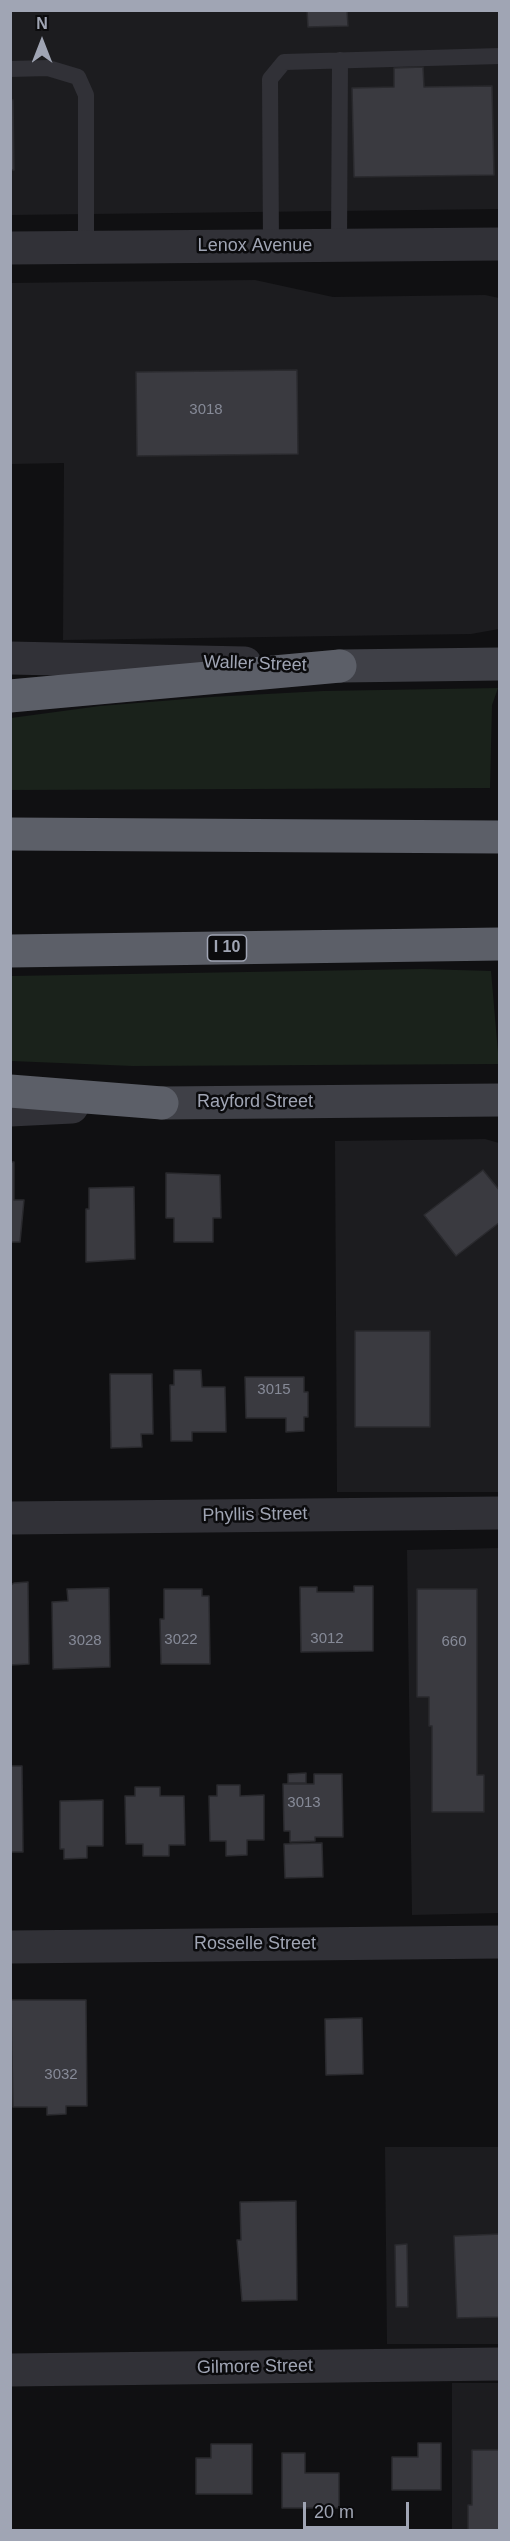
<!DOCTYPE html>
<style>
body{margin:0}
#map{position:relative;width:510px;height:2541px;overflow:hidden;background:#101012;font-family:Helvetica,sans-serif}
canvas{display:block}
.frame{position:absolute;inset:0;border:12px solid #a0a5b4;pointer-events:none}
.north{position:absolute;left:12px;top:12px;width:60px;height:60px;-webkit-text-stroke:4px #0b0b0d;paint-order:stroke;rotate:0deg;font-size:16px;font-weight:700;line-height:24px;text-align:center;color:#a0a5b4}
.north::after{content:'';display:block;margin:auto;width:21px;height:27px;background:#a0a5b4;clip-path:polygon(50% 0,100% 100%,50% 72%,0 100%)}
.scale{position:absolute;left:303px;top:2502px;width:106px;height:27px;box-sizing:border-box;border:3px solid #a0a5b4;border-top:0;padding-left:8px;font-size:18px;line-height:21px;white-space:nowrap;color:#a0a5b4;-webkit-text-stroke:4px #0b0b0d;paint-order:stroke}
</style>
<div id="map">
<canvas width="510" height="2541"></canvas>
<div class="frame"></div>
<div class="north">N</div>
<div class="scale">20 m</div>
</div>
<script>
const ctx = document.querySelector('canvas').getContext('2d');
ctx.lineJoin = 'round';
function fillPath(path, color) {
  ctx.fillStyle = color;
  ctx.fill(path, 'evenodd');
}
function poly(rows) {
  const path = new Path2D();
  for (const r of rows) {
    path.moveTo(r[0], r[1]);
    for (let i = 2; i < r.length; i += 2) path.lineTo(r[i], r[i + 1]);
  }
  return path;
}
function strokePath(path, color, width, dash) {
  ctx.strokeStyle = color;
  ctx.lineWidth = width;
  ctx.lineCap = dash ? 'butt' : 'round';
  ctx.setLineDash(dash || []);
  ctx.stroke(path);
}
function write(font, color, halo, rows, align = 'center') {
  ctx.font = font + ' Helvetica,sans-serif';
  ctx.lineWidth = 5;
  ctx.setLineDash([]);
  ctx.textBaseline = 'middle';
  ctx.strokeStyle = halo;
  ctx.fillStyle = color;
  for (const [text, x, y, turn = 0] of rows) {
    ctx.save();
    ctx.translate(x, y);
    ctx.rotate((+turn || 0) * Math.PI / 180);
    ctx.textAlign = isNaN(turn) ? turn : align;
    if (halo) ctx.strokeText(text, 0, 0);
    ctx.fillText(text, 0, 0);
    ctx.restore();
  }
}
fillPath(poly([
 [10,11,499,11,499,209,11,215],
 [255,280,333,297,485,295,499,298,499,629,471,634,63,640,64,463,11,464,10,283],
 [485,1139,499,1143,499,1492,337,1492,335,1141],
 [499,1548,499,1913,412,1915,407,1550],
 [385,2147,499,2147,499,2344,387,2344],
 [452,2383,499,2383,499,2530,452,2530]
]), '#1c1c1f');
fillPath(poly([
 [498,688,492,705,490,788,11,790,11,718,100,706,211,697,323,691],
 [423,969,491,971,499,1064,133,1066,11,1061,11,976]
]), '#1a221b');
const building = poly([
 [307,10,347,10,348,26,308,27,307,10],
 [423,67,424,87,492,86,494,175,354,177,352,88,394,87,394,68,423,67],
 [10,100,13,100,14,170,10,170,10,100],
 [297,370,298,454,137,456,136,372,297,370],
 [10,1162,14,1162,14,1200,24,1200,20,1242,10,1242,10,1162],
 [483,1170,500,1191,500,1222,456,1256,424,1215,483,1170],
 [166,1173,220,1175,221,1218,213,1218,213,1242,174,1242,174,1218,166,1218,166,1173],
 [134,1187,135,1259,86,1262,86,1209,89,1209,89,1188,134,1187],
 [355,1331,430,1331,430,1427,355,1427,355,1331],
 [174,1370,201,1370,202,1387,225,1387,226,1432,192,1432,192,1441,171,1441,170,1385,174,1385,174,1370],
 [110,1374,152,1374,153,1434,141,1434,142,1447,111,1448,110,1374],
 [245,1377,304,1377,304,1392,308,1392,308,1417,304,1417,304,1431,286,1432,286,1418,246,1418,245,1377],
 [28,1582,29,1664,10,1665,10,1586,14,1583,28,1582],
 [354,1586,373,1586,373,1651,301,1652,300,1587,317,1587,317,1592,354,1592,354,1586],
 [109,1588,110,1667,53,1669,52,1602,68,1601,67,1589,109,1588],
 [164,1589,202,1589,202,1596,209,1596,210,1664,161,1664,160,1619,164,1619,164,1589],
 [417,1589,477,1589,477,1775,484,1775,484,1812,432,1812,432,1726,429,1726,429,1697,417,1697,417,1589],
 [10,1766,22,1766,23,1852,10,1852,10,1766],
 [306,1773,306,1783,288,1783,288,1774,306,1773],
 [314,1774,342,1774,343,1837,315,1837,315,1841,290,1842,290,1831,284,1831,283,1784,314,1784,314,1774],
 [217,1785,240,1785,240,1796,264,1795,264,1840,247,1840,247,1855,226,1856,226,1841,210,1841,209,1796,217,1796,217,1785],
 [135,1787,160,1787,160,1796,184,1796,185,1845,169,1845,169,1856,143,1856,143,1844,126,1844,125,1796,135,1796,135,1787],
 [103,1800,103,1846,87,1846,87,1858,64,1859,64,1849,60,1849,60,1801,103,1800],
 [322,1843,323,1877,285,1878,284,1844,322,1843],
 [11,2000,86,2000,87,2106,66,2106,66,2114,47,2115,47,2107,13,2107,11,2000],
 [362,2018,363,2074,326,2075,325,2019,362,2018],
 [296,2201,297,2300,242,2301,237,2240,241,2240,240,2202,296,2201],
 [500,2234,500,2317,457,2318,454,2236,500,2234],
 [407,2244,408,2307,396,2307,395,2245,407,2244],
 [418,2443,441,2443,441,2490,392,2490,392,2457,418,2457,418,2443],
 [211,2444,252,2444,252,2494,196,2494,196,2458,211,2458,211,2444],
 [472,2450,500,2450,500,2530,468,2530,468,2505,472,2505,472,2450],
 [282,2453,305,2453,305,2473,339,2473,339,2508,282,2508,282,2453]
]);
fillPath(building, '#3a3a40');
strokePath(building, '#2a2a2e', 1.5);
strokePath(poly([
 [10,69,48,68,78,77,86,95,86,247],
 [271,246,270,79,284,62,500,56],
 [339,246,340,60]
]), '#313137', 16);
strokePath(poly([
 [10,658,245,663],
 [10,1110,72,1107],
 [10,1518,500,1513],
 [10,1947,500,1942],
 [10,2370,500,2364]
]), '#313137', 33);
strokePath(poly([
 [10,248,500,244]
]), '#313137', 33);
strokePath(poly([
 [340,666,500,664],
 [162,1103,500,1100]
]), '#3f4047', 33);
strokePath(poly([
 [10,696,340,666],
 [10,834,500,837],
 [10,951,500,944],
 [10,1091,162,1103]
]), '#5c5f68', 33);
write('15px', '#868a97', null, [
 ["3018",206,410],
 ["3015",274,1390],
 ["3012",327,1639],
 ["3022",181,1640],
 ["3028",85,1641],
 ["660",454,1642],
 ["3013",304,1803],
 ["3032",61,2075]
]);
for (const [x, y, w] of [
 [227,948,39]
]) {
  const box = new Path2D();
  box.roundRect(x - w / 2, y - 13, w, 26, 4.5);
  ctx.fillStyle = '#0b0b0d';
  ctx.fill(box);
  strokePath(box, '#a0a5b4', 1.5);
}
write('bold 16px', '#a0a5b4', null, [
 ["I 10",227,948]
]);
write('18px', '#a0a5b4', '#0b0b0d', [
 ["Lenox Avenue",255,246],
 ["Waller Street",255,664,2],
 ["Rayford Street",255,1102],
 ["Phyllis Street",255,1515,-1],
 ["Rosselle Street",255,1944],
 ["Gilmore Street",255,2367,-1]
]);
</script>
